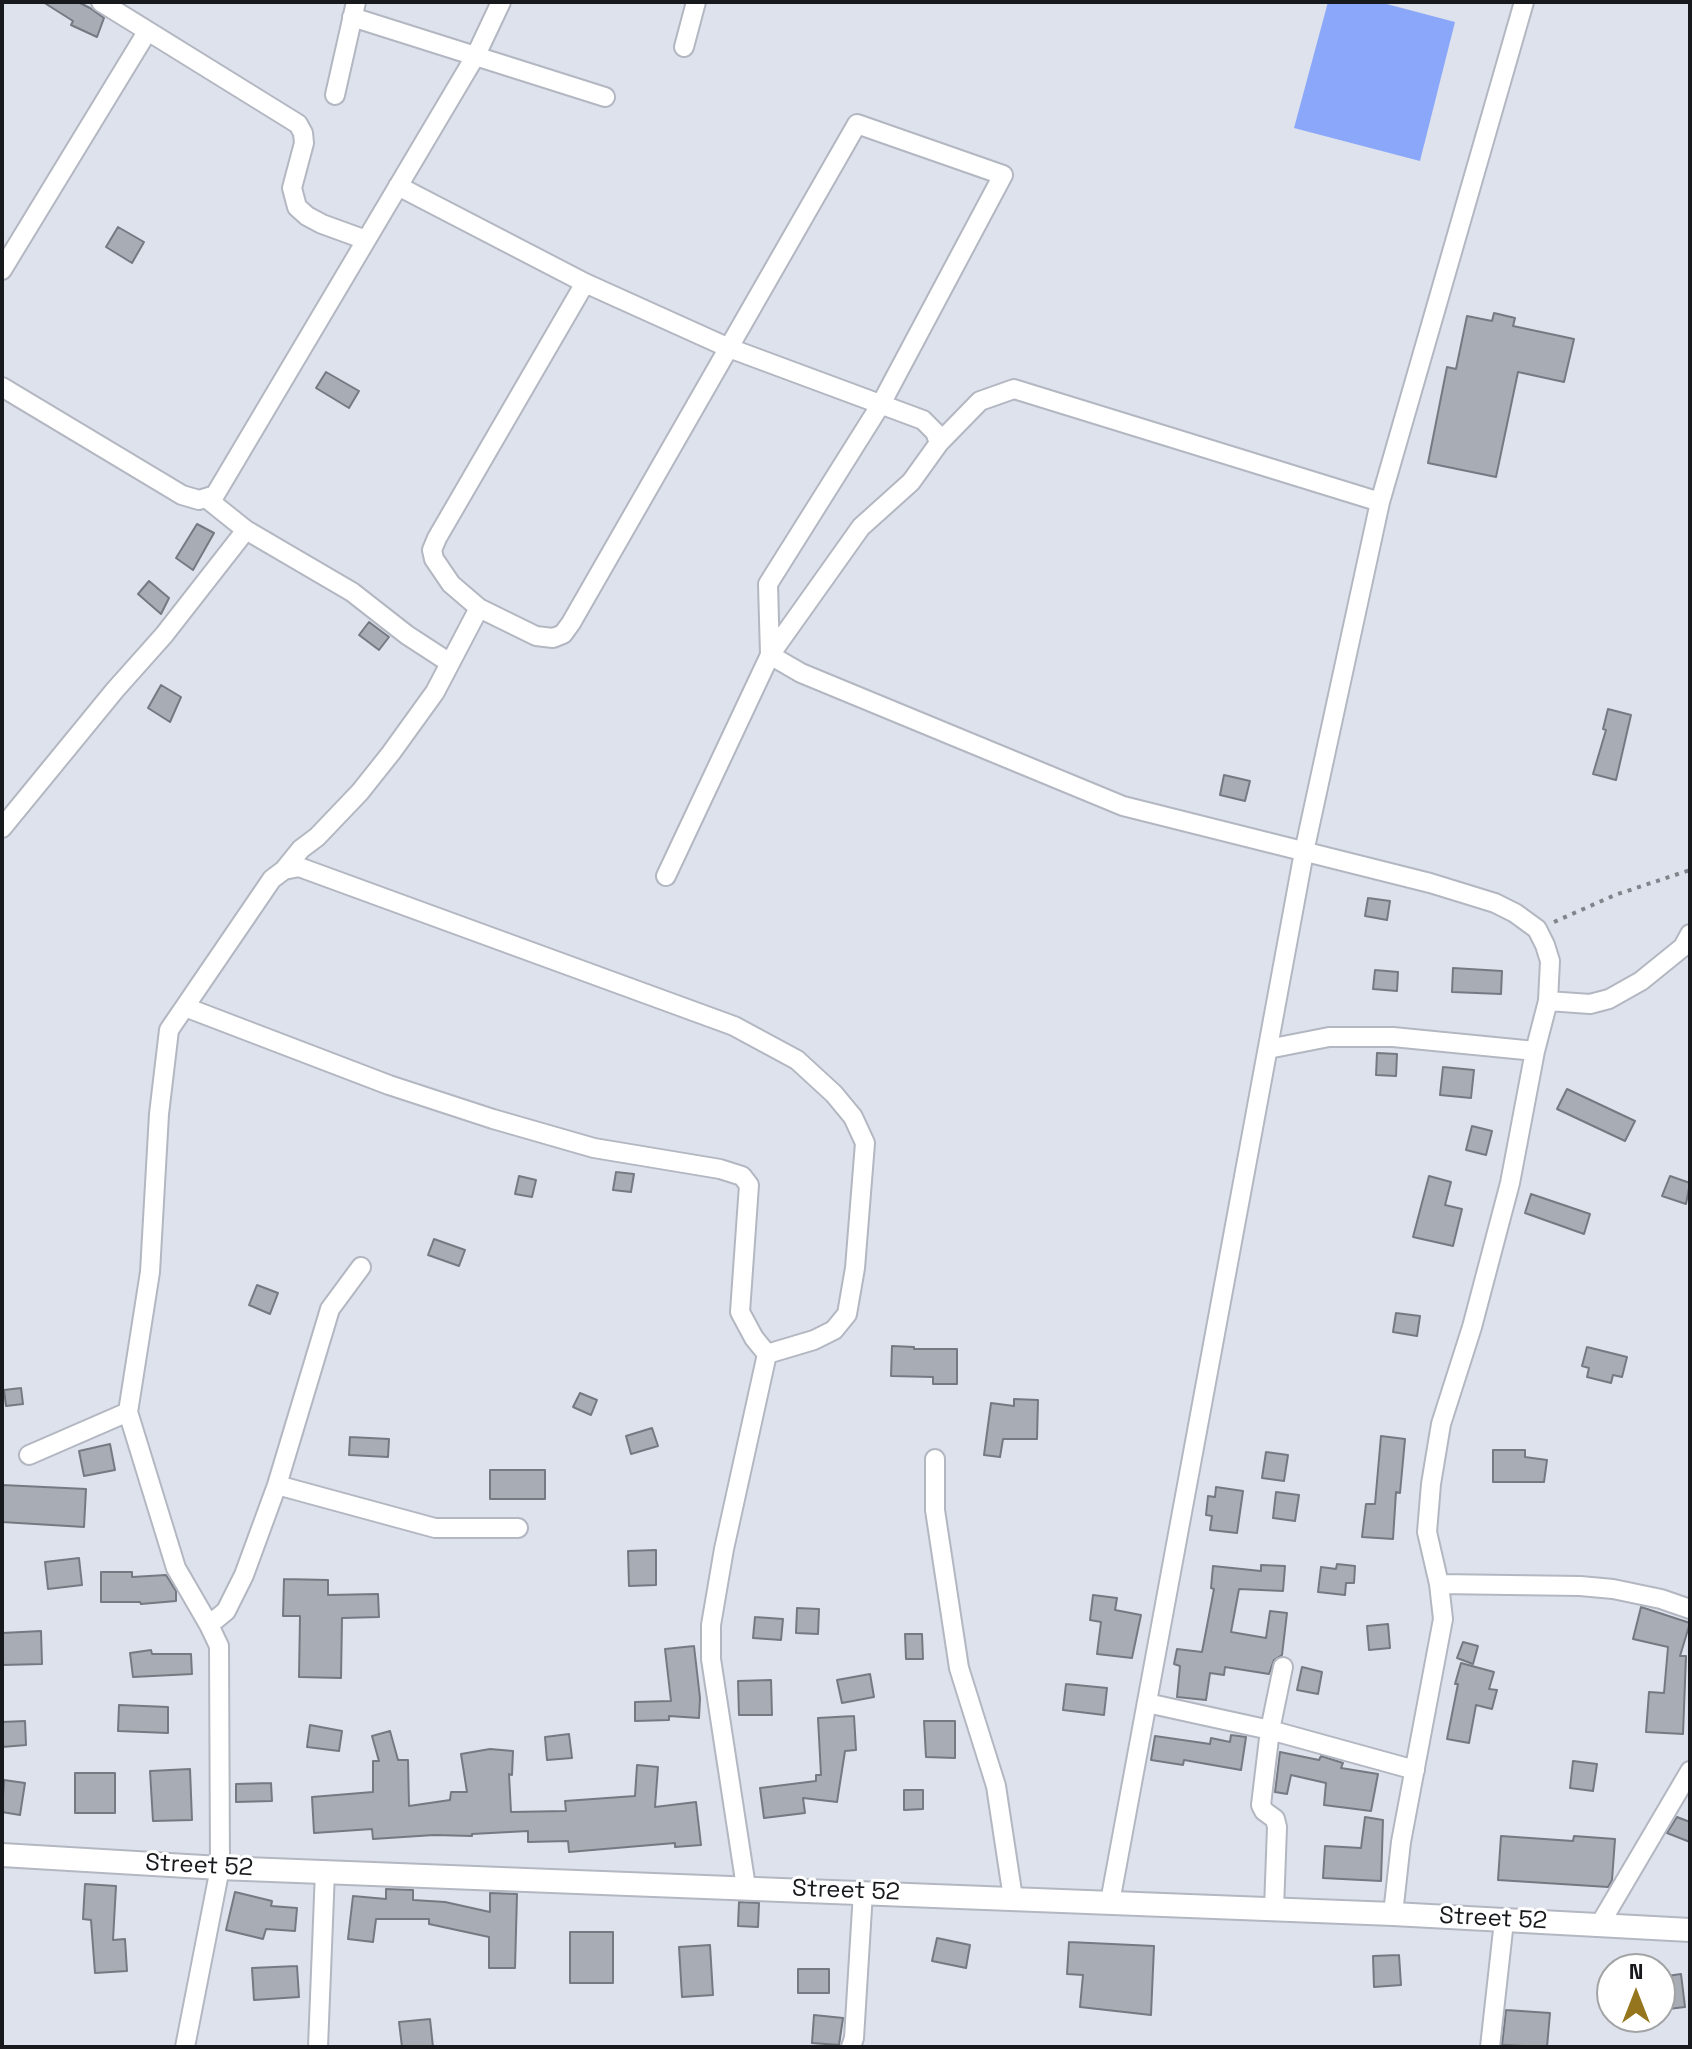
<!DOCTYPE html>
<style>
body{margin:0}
#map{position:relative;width:1692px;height:2049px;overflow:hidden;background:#dde2ec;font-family:"Space Grotesk",sans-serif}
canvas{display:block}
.frame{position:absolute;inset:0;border:4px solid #17191c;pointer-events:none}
.north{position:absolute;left:1596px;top:1953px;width:80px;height:80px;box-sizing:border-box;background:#fff;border:2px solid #a2a3a4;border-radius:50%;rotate:0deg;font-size:22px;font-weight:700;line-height:32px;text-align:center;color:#17191c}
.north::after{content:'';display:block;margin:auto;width:28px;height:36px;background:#95761e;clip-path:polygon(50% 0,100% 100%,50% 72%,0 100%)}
</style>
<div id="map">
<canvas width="1692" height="2049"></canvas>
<div class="frame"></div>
<div class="north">N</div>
</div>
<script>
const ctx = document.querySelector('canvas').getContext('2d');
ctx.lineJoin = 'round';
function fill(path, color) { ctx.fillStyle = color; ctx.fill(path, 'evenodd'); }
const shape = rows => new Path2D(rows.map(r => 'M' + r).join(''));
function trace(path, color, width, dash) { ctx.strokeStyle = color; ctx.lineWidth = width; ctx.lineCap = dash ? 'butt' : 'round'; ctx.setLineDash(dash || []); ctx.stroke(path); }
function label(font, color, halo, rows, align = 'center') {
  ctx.font = font + ' "Space Grotesk",sans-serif'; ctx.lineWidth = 6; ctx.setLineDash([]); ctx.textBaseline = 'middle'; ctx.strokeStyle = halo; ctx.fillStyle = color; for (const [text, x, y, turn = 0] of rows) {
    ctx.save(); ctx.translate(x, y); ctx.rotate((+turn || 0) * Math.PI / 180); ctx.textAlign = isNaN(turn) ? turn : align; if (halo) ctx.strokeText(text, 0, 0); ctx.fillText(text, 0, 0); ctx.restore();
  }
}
const water = shape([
 [1328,2,1379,2,1455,22,1420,161,1294,128]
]);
const building = shape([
 [43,2,78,2,90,8,104,18,97,37,71,25,73,21,43,2],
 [118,227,144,242,132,263,106,247,118,227],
 [1494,313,1515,318,1513,326,1574,339,1564,382,1518,372,1496,477,1428,463,1447,367,1456,369,1467,316,1492,321,1494,313],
 [326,372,359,391,349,408,316,388,326,372],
 [197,524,214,533,193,570,176,558,197,524],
 [149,581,169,598,161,614,138,594,149,581],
 [369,622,389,637,379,650,359,635,369,622],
 [161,685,181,697,170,722,148,708,161,685],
 [1608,709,1631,715,1616,780,1593,774,1606,730,1603,729,1608,709],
 [1224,775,1250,781,1245,801,1220,795,1224,775],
 [1368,898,1390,901,1387,920,1365,916,1368,898],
 [1453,968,1502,971,1501,994,1452,992,1453,968],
 [1375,970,1398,972,1397,991,1373,989,1375,970],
 [1377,1053,1397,1054,1396,1076,1376,1075,1377,1053],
 [1443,1067,1474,1070,1471,1098,1440,1095,1443,1067],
 [1567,1089,1635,1121,1625,1141,1557,1109,1567,1089],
 [1472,1126,1492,1131,1486,1155,1466,1150,1472,1126],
 [616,1172,634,1174,631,1192,613,1190,616,1172],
 [519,1176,536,1180,532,1197,515,1194,519,1176],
 [1429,1176,1451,1182,1445,1205,1462,1209,1453,1246,1413,1237,1429,1176],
 [1670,1176,1690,1183,1686,1204,1662,1196,1670,1176],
 [1531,1194,1590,1214,1584,1234,1525,1213,1531,1194],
 [434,1239,465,1250,459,1266,428,1255,434,1239],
 [257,1285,278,1293,270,1314,249,1305,257,1285],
 [1396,1313,1420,1316,1417,1336,1393,1332,1396,1313],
 [892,1346,914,1347,914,1349,957,1349,957,1384,933,1384,933,1377,891,1376,892,1346],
 [1587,1347,1627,1357,1622,1377,1613,1375,1611,1383,1587,1377,1589,1368,1582,1366,1587,1347],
 [21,1388,23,1404,6,1406,4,1390,21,1388],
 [580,1393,597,1400,591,1415,573,1407,580,1393],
 [1014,1399,1038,1400,1037,1439,1003,1439,1000,1457,984,1455,991,1403,1014,1406,1014,1399],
 [652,1428,658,1446,631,1454,626,1436,652,1428],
 [1381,1436,1405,1439,1400,1493,1396,1492,1393,1539,1362,1537,1366,1504,1375,1504,1381,1436],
 [350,1437,389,1439,388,1457,349,1455,350,1437],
 [110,1444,115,1470,84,1476,79,1451,110,1444],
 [1493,1450,1525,1450,1525,1457,1547,1460,1544,1482,1493,1482,1493,1450],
 [1266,1452,1288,1455,1284,1481,1262,1478,1266,1452],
 [490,1470,545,1470,545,1499,490,1499,490,1470],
 [2,1485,86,1489,84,1527,2,1522,2,1485],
 [1216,1487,1243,1491,1237,1533,1210,1530,1212,1516,1206,1515,1208,1496,1215,1497,1216,1487],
 [1276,1492,1299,1495,1295,1521,1273,1518,1276,1492],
 [656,1550,656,1585,629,1586,628,1551,656,1550],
 [79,1558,82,1585,48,1589,45,1562,79,1558],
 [1337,1564,1355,1566,1354,1583,1346,1583,1345,1595,1318,1592,1321,1567,1336,1569,1337,1564],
 [1261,1565,1285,1566,1283,1591,1239,1589,1231,1632,1266,1638,1270,1611,1287,1613,1282,1655,1274,1660,1269,1674,1225,1667,1224,1675,1210,1673,1206,1700,1177,1697,1180,1666,1174,1664,1177,1649,1202,1652,1214,1589,1211,1588,1213,1566,1261,1571,1261,1565],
 [101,1572,132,1572,132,1577,166,1575,176,1591,176,1601,141,1604,140,1602,101,1602,101,1572],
 [284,1579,328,1580,328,1595,378,1594,379,1617,342,1618,341,1678,299,1677,300,1616,283,1616,284,1579],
 [1093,1595,1117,1598,1115,1610,1141,1615,1132,1658,1097,1654,1101,1622,1090,1620,1093,1595],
 [1641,1607,1690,1623,1680,1656,1686,1656,1683,1734,1646,1732,1649,1692,1664,1693,1668,1647,1633,1639,1641,1607],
 [797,1608,819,1609,818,1634,796,1633,797,1608],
 [755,1617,783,1619,781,1640,753,1638,755,1617],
 [1388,1624,1390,1648,1369,1650,1367,1626,1388,1624],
 [41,1631,42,1664,2,1665,2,1633,41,1631],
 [905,1634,922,1634,923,1659,906,1659,905,1634],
 [1463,1642,1478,1646,1473,1664,1457,1658,1463,1642],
 [694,1646,700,1698,699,1718,669,1716,669,1720,635,1721,635,1702,671,1701,665,1649,694,1646],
 [151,1650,152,1654,191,1654,192,1674,133,1677,130,1653,151,1650],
 [1461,1663,1494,1672,1489,1689,1497,1690,1492,1709,1476,1705,1469,1743,1447,1739,1458,1684,1455,1684,1461,1663],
 [1302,1667,1322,1672,1318,1694,1297,1690,1302,1667],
 [870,1674,874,1697,842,1703,837,1680,870,1674],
 [771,1680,772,1715,739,1715,738,1681,771,1680],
 [1066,1684,1107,1688,1104,1715,1063,1710,1066,1684],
 [119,1705,168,1707,168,1733,118,1731,119,1705],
 [854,1716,856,1750,845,1751,837,1802,803,1798,805,1813,764,1818,760,1788,816,1781,816,1775,821,1775,818,1718,854,1716],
 [25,1721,26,1745,2,1747,2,1722,25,1721],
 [924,1721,955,1721,955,1758,926,1757,924,1721],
 [310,1725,342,1731,339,1751,307,1747,310,1725],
 [390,1731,398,1760,408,1760,409,1806,450,1800,451,1792,467,1792,461,1754,490,1749,513,1751,512,1775,509,1774,511,1812,566,1811,565,1801,635,1796,637,1765,658,1767,655,1807,696,1802,701,1845,675,1847,675,1843,569,1852,568,1841,528,1842,528,1831,472,1834,472,1836,434,1835,373,1839,372,1829,314,1833,312,1797,373,1792,373,1761,379,1761,372,1736,390,1731],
 [569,1734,572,1758,547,1760,545,1737,569,1734],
 [1231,1735,1246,1737,1241,1770,1184,1760,1183,1765,1151,1760,1155,1736,1210,1744,1211,1738,1230,1742,1231,1735],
 [1280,1752,1319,1760,1321,1756,1343,1763,1341,1768,1378,1774,1371,1811,1324,1805,1326,1783,1291,1775,1287,1794,1275,1792,1280,1752],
 [1573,1761,1597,1764,1593,1791,1570,1788,1573,1761],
 [190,1769,192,1820,153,1821,150,1771,190,1769],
 [75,1773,115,1773,115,1813,75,1813,75,1773],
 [4,1780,25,1783,20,1815,2,1812,4,1780],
 [271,1783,272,1801,236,1802,236,1784,271,1783],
 [904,1790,923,1790,923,1809,904,1810,904,1790],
 [1365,1817,1383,1820,1381,1881,1323,1878,1325,1846,1361,1848,1365,1817],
 [1677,1817,1690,1822,1690,1842,1667,1833,1677,1817],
 [1501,1836,1573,1841,1574,1836,1615,1839,1612,1880,1608,1887,1498,1880,1501,1836],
 [85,1884,116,1886,113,1940,125,1939,127,1971,95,1973,91,1920,83,1919,85,1884],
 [386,1889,413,1890,413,1900,445,1902,490,1912,490,1893,517,1894,515,1968,489,1968,489,1937,429,1924,429,1919,376,1919,373,1942,348,1939,353,1896,386,1899,386,1889],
 [235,1892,272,1901,271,1906,297,1908,295,1931,266,1929,263,1939,226,1930,235,1892],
 [739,1902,759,1903,758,1927,738,1926,739,1902],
 [570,1932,613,1932,613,1983,570,1983,570,1932],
 [937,1938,970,1945,966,1968,932,1961,937,1938],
 [1069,1942,1154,1946,1151,2015,1080,2007,1083,1975,1067,1974,1069,1942],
 [710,1945,713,1995,682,1997,679,1947,710,1945],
 [1399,1955,1401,1985,1374,1987,1373,1956,1399,1955],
 [297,1966,299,1997,254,2000,252,1968,297,1966],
 [798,1969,829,1969,829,1993,798,1993,798,1969],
 [1681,1974,1685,2007,1660,2010,1660,1977,1681,1974],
 [1506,2010,1550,2013,1547,2047,1502,2045,1506,2010],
 [814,2015,843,2018,839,2045,812,2043,814,2015],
 [430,2019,433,2047,402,2047,399,2022,430,2019]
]);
const path = shape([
 [1554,922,1615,895,1690,870]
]);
const minor = shape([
 [101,2,298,124,303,133,304,143,292,188,297,207,307,216,322,224,366,240],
 [352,17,605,97],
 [684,47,696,2],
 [335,95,356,2],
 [398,186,585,283,729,348,923,420,935,432,939,443],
 [2,270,147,32],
 [585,283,437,538,432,550,434,559,451,584,479,608,536,636,553,638,563,634,571,623,857,124,1003,175,881,404,768,584,770,655,801,673,1123,806,1430,883,1495,903,1515,913,1537,929,1545,945,1550,961,1548,1001,1535,1051,1510,1183,1472,1327,1441,1424,1431,1484,1427,1532,1439,1584,1443,1619,1401,1842,1393,1914],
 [2,387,182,495,199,500,215,495,476,55,501,2],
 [246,530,352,592,407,635,450,663],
 [2,828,115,690,164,635,246,530,206,498],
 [666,876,770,655,861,527,911,482,939,443,980,401,1014,389,1380,502],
 [1548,1001,1590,1004,1609,999,1641,981,1683,947,1690,934],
 [185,1007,389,1085,493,1119,594,1148,720,1169,742,1176,749,1185,740,1312,754,1338,767,1354,814,1340,834,1330,847,1314,855,1268,865,1143,853,1117,834,1094,797,1060,734,1026,299,867,284,870],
 [1268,1049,1329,1037,1393,1037,1535,1051],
 [29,1455,128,1412],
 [935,1459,935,1510,959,1668,996,1786,1013,1898],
 [277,1485,435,1528,518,1528],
 [1439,1584,1580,1586,1613,1589,1661,1599,1690,1609],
 [209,1625,176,1568,128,1412,150,1272,159,1114,169,1030,272,879,284,870,301,849,317,837,360,792,391,753,435,692,479,608],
 [1147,1703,1270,1730,1415,1770],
 [746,1887,711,1659,711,1625,724,1549,767,1354],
 [1110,1902,1304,852,1380,502,1524,2],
 [1274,1909,1277,1827,1275,1819,1264,1811,1261,1805,1270,1730,1283,1667],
 [1600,1924,1690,1771],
 [185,2047,220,1868,219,1646,209,1625,226,1611,244,1575,277,1485,330,1309,361,1267],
 [318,2047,325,1871],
 [851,2047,854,2038,863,1892],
 [1490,2047,1504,1921]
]);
const tertiary = shape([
 [2,1855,220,1868,1393,1914,1690,1930]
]);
const streetNames = [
 ["Street 52",199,1866,3],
 ["Street 52",846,1891,2],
 ["Street 52",1493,1919,3]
];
fill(water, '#8aa7f9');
fill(building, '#a8acb5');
trace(building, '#757982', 2);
trace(minor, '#b3b7c1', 22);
trace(tertiary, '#b3b7c1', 26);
trace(path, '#81848b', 4, [4, 6]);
trace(minor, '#fff', 18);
trace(tertiary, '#fff', 22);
label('24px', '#17191c', '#fff', streetNames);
</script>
